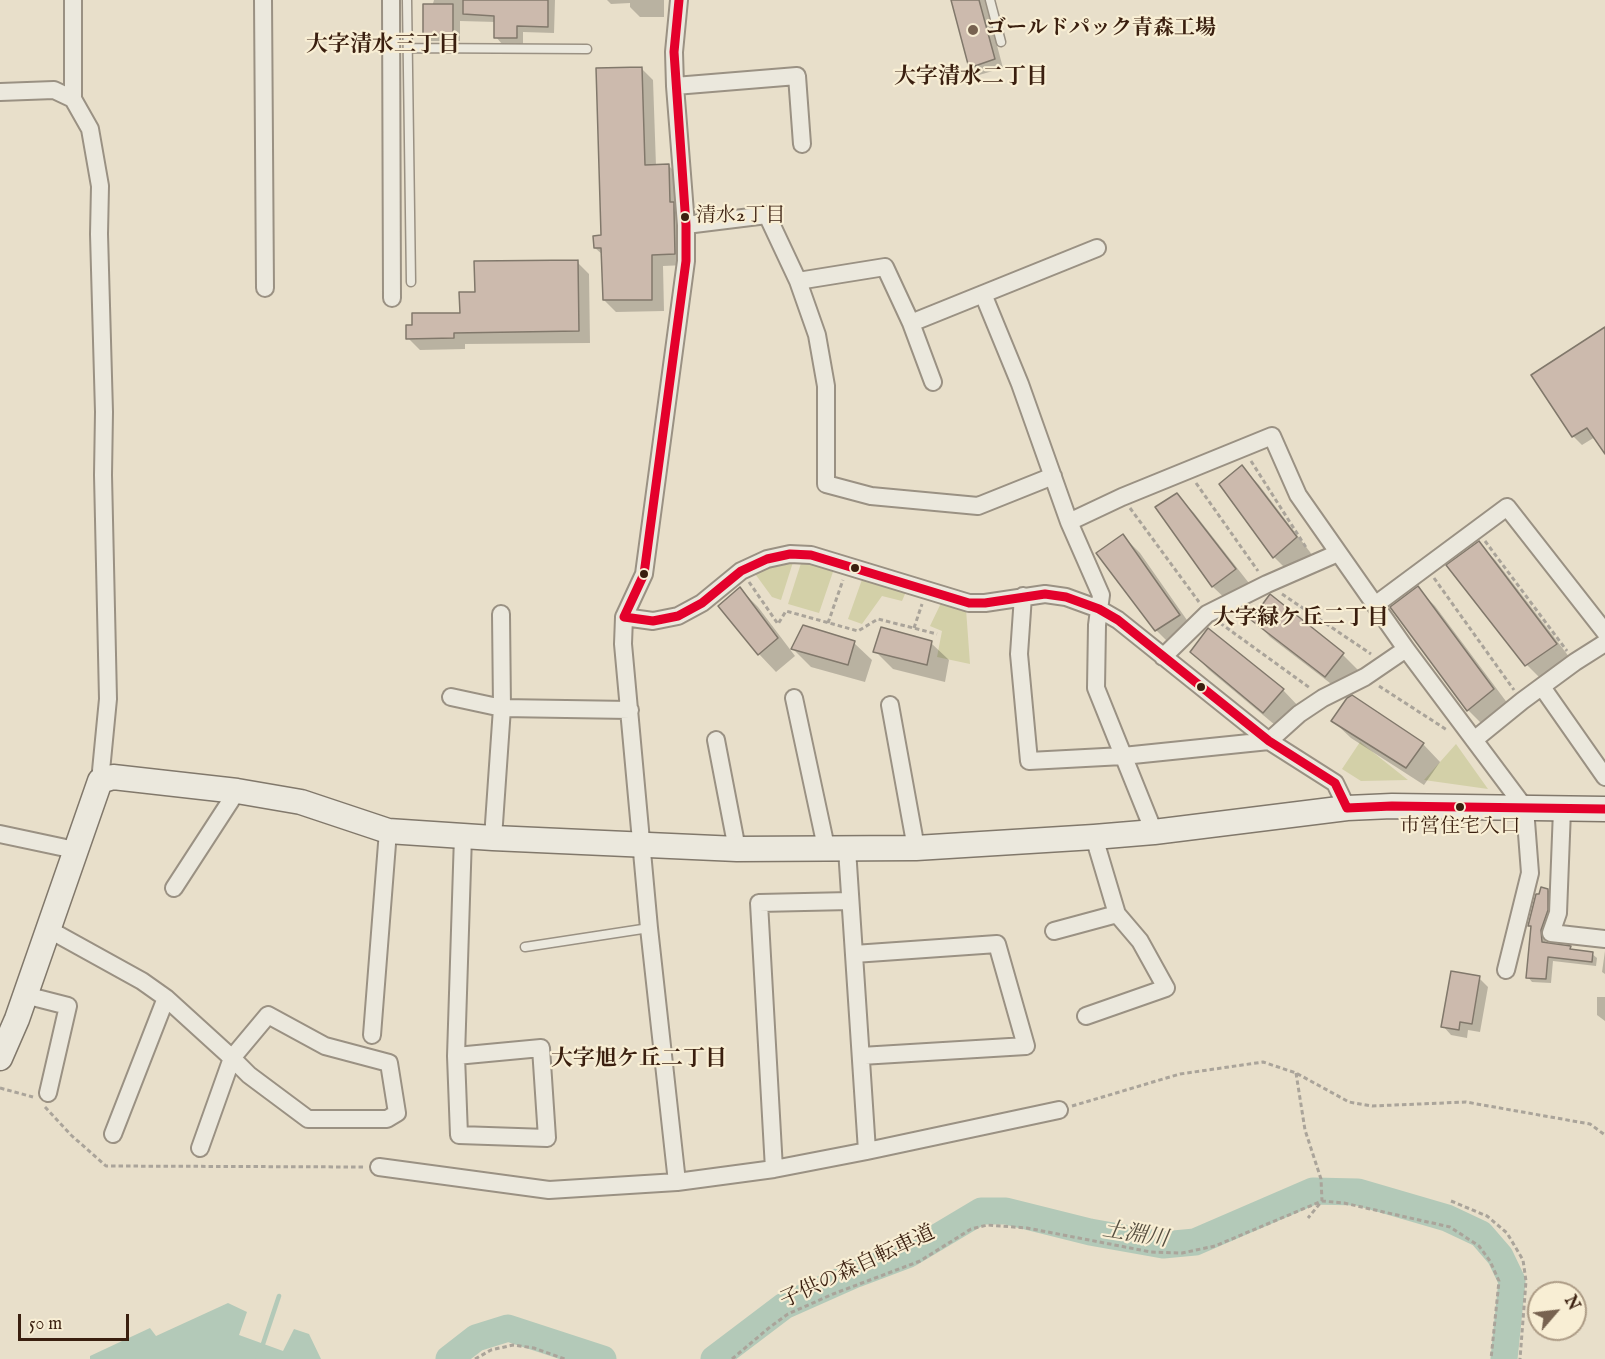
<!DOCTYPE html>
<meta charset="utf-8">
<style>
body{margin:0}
#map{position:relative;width:1605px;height:1359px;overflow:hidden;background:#e8dfca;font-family:"IM FELL English",serif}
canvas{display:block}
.north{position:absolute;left:1527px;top:1281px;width:60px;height:60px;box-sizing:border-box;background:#f8eed4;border:2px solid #ac9b85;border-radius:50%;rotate:62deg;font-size:16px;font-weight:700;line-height:24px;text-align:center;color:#3a1f0f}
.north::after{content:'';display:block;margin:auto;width:21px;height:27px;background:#776250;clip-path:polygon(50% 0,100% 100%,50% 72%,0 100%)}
.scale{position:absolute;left:18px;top:1314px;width:111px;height:27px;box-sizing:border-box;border:3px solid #3a1f0f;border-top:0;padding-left:8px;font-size:18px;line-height:21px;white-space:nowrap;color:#3a1f0f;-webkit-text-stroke:4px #f8eed4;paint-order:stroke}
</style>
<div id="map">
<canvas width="1605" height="1359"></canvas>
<div class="north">N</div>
<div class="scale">50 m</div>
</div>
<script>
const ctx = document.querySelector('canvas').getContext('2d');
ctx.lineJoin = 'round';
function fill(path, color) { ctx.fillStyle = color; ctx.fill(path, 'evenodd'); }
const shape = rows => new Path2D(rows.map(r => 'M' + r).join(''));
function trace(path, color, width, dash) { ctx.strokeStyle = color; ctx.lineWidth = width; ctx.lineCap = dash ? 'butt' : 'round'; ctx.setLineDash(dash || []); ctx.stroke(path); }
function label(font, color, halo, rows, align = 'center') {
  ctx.font = font + ' "IM FELL English","Noto Serif JP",serif'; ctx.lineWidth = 4.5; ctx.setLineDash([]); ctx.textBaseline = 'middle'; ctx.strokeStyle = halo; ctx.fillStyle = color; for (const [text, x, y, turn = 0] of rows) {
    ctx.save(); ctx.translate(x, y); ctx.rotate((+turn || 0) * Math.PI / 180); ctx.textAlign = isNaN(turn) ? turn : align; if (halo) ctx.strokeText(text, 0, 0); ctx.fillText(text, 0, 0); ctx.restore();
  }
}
const green = shape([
 [794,559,781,600,772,597,753,571],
 [802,560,835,566,819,613,788,604],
 [864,574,908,587,902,601,882,596,862,624,848,619],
 [942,601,966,609,970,664,937,657,942,631,930,626],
 [1360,742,1408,780,1361,781,1342,769],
 [1456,744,1488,789,1424,780]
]);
const water = shape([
 [228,1303,247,1312,239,1335,283,1351,294,1329,309,1334,321,1359,90,1359,90,1356,150,1328,156,1336]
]);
const shadow = shape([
 [434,0,555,0,554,33,523,32,523,45,502,44,496,37,496,22,460,21,460,41,431,41,424,34],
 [607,0,664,0,664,17,640,17,630,7,630,3,611,4],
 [953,0,985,0,1003,68,979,75,970,67],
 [642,69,653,80,656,166,669,166,680,177,686,265,663,266,664,311,616,312,604,300,603,255,595,248,602,237],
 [577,262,589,274,590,343,465,344,465,349,420,350,408,338,461,314,476,294],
 [1605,329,1605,452,1595,437,1582,445,1573,436,1533,376],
 [1242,467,1259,485,1313,556,1292,575,1274,557,1221,485],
 [1176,495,1194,513,1252,587,1231,604,1213,587,1158,508],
 [1123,536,1140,553,1196,633,1174,648,1156,630],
 [1479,543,1496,561,1573,662,1544,682,1527,665],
 [1417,588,1435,606,1511,708,1486,728,1468,710,1392,607],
 [740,589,758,607,795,656,776,672,759,654,720,606],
 [1253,619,1343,655,1360,672,1343,693,1270,637],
 [854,643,872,660,865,682,811,667,793,649],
 [931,643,949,660,945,682,893,669,875,651],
 [1192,652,1283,690,1300,708,1281,730,1209,670],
 [1333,721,1423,744,1440,762,1424,785,1351,738],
 [1548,890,1552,895,1552,915,1545,936,1546,944,1570,947,1573,951,1592,954,1597,958,1596,966,1553,961,1551,983,1532,982,1528,977,1532,928,1529,925],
 [1605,951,1605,974,1602,972],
 [1479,978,1488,987,1480,1032,1468,1030,1467,1038,1451,1035,1443,1026],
 [1597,997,1605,997,1605,1021,1597,1015]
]);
const stream = shape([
 [258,1359,279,1296]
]);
const river = shape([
 [449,1359,476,1338,508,1328,603,1359],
 [714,1359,784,1306,856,1274,909,1254,981,1211,1006,1211,1090,1232,1163,1245,1195,1242,1313,1191,1358,1192,1447,1218,1481,1234,1500,1256,1512,1281,1504,1359]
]);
const building = shape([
 [463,0,548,0,548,27,517,26,517,38,494,38,494,16,463,14,463,0],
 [951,0,979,0,995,59,969,68,951,0],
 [423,4,453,4,453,35,423,34,423,4],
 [642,67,645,165,669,164,670,202,674,202,674,210,675,254,652,255,652,300,603,300,601,248,594,248,593,236,601,235,596,68,642,67],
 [578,260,579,331,454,333,454,338,406,339,406,325,412,325,412,313,460,313,459,292,475,292,474,261,578,260],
 [1605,327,1605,454,1587,428,1572,437,1531,375,1605,327],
 [1242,465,1297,537,1273,558,1219,484,1242,465],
 [1177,493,1236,569,1212,587,1155,507,1177,493],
 [1123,534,1180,615,1155,631,1096,553,1123,534],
 [1479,541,1557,644,1525,666,1446,565,1479,541],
 [1418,586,1494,689,1467,711,1390,607,1418,586],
 [740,587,778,638,758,655,718,606,740,587],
 [1270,594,1344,653,1325,677,1251,620,1270,594],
 [803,625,855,641,848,665,791,649,803,625],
 [881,627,932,641,927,665,873,652,881,627],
 [1208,628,1284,689,1263,713,1190,652,1208,628],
 [1352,695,1424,743,1406,768,1331,721,1347,698,1352,695],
 [1541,887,1548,889,1548,910,1541,930,1542,942,1571,946,1570,949,1593,952,1592,962,1548,957,1546,979,1526,978,1531,926,1528,926,1536,894,1539,894,1541,887],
 [1451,971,1480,976,1472,1024,1460,1022,1459,1030,1441,1027,1451,971]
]);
const path = shape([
 [1251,461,1307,549],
 [1196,483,1258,571],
 [1130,508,1199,602],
 [1485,541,1567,651],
 [1434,578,1514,690],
 [749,582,778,624,786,611,858,631,878,619,937,634],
 [1282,594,1371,654],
 [828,623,843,580],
 [1220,623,1310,688],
 [914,628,922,604],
 [1379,686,1447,730],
 [1296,1073,1305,1130,1321,1179,1322,1201,1308,1218],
 [0,1088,33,1097],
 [1072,1106,1180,1074,1263,1062,1296,1073,1349,1102,1372,1106,1466,1102,1590,1124,1605,1135],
 [45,1107,71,1135,106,1166,365,1167],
 [1451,1201,1487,1216,1507,1233,1523,1260,1526,1281,1520,1359],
 [475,1359,491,1350,513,1345,534,1348,565,1359],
 [732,1359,770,1327,788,1314,833,1294,920,1261,971,1229,987,1225,1027,1228,1151,1252,1182,1253,1215,1246,1322,1201,1344,1203,1450,1227,1479,1246,1490,1261,1499,1281,1491,1359]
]);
const lane = shape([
 [407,0,411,282],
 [990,0,1001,42],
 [408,48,587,49],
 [525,947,649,928]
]);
const street = shape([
 [73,0,73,99,90,129,100,186,99,234,104,412,103,475,108,699,100,781],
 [263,0,265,288],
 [391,0,392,298],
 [679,0,674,52,675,86,686,225,686,261,644,574,624,617,623,644,649,928,677,1182,774,1169,867,1151,1059,1110],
 [675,86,797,76,802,144],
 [0,92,54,90,73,99],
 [686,225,767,215,798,281,885,267,911,323,1097,248],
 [798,281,817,335,826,386,826,484,871,496,978,506,1053,476],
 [983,294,1020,384,1069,522,1101,595,1097,625,1096,688,1154,832],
 [911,323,933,382],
 [1069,522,1122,497,1272,436,1298,495,1406,649,1525,808,1530,873,1506,970],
 [1023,596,1019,654,1029,761,1123,756,1269,741,1299,714,1323,698,1365,677,1406,649],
 [1375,605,1507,507,1605,632],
 [624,617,653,621,678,616,702,603,741,571,767,559,790,554,811,555,969,603,985,603,1045,594,1066,597,1099,609,1118,620,1269,741,1335,783,1347,808],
 [1163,657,1207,614,1267,584,1338,553],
 [1542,687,1605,777],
 [451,697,502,708,630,710],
 [794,698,826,847],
 [890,705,916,848],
 [716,740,737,849],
 [1474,740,1522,701,1575,662,1605,643],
 [1562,810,1558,913,1551,933,1605,939],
 [0,834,75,850],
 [493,838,502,708,501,614],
 [847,849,867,1151],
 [174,888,237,791],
 [48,929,142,981,166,998,232,1058,249,1075,308,1119,387,1119,397,1113,389,1063,325,1046,268,1015,232,1058,200,1148],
 [1054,931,1117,914],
 [854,954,997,944,1026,1046,861,1056],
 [25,995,68,1006,48,1093],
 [1086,1016,1166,988,1140,941,1117,914,1094,837],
 [372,1035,388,831],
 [456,1056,541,1048,547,1138,459,1135,456,1056,463,836],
 [113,1134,166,998],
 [379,1167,549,1190,677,1182],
 [774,1169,759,903,850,901]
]);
const secondary = shape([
 [0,1058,17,1019,100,781,113,777,237,791,301,802,388,831,493,838,737,849,916,848,1094,837,1154,832,1347,808,1392,806,1605,809]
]);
const bus1 = shape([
 [679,0,674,52,686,225,686,261,644,574,624,617,653,621,678,616,702,603,741,571,767,559,790,554,811,555,969,603,985,603,1045,594,1066,597,1099,609,1118,620,1269,741,1335,783,1347,808,1392,806,1605,809]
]);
const markers = [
 [973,30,6,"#776250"],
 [685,217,5,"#3a1f0f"],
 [855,568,5,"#3a1f0f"],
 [644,574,5,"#3a1f0f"],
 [1201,687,5,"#3a1f0f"],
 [1460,807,5,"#3a1f0f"]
];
const busNames = [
 ["清水2丁目",696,217],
 ["市営住宅入口",1460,828,"center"]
];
const poiNames = [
 ["ゴールドパック青森工場",985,30]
];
const streetNames = [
 ["子供の森自転車道",858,1268,-25]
];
const neighbourhoodNames = [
 ["大字清水三丁目",383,46],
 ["大字清水二丁目",971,78],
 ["大字緑ケ丘二丁目",1301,619],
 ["大字旭ケ丘二丁目",639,1060]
];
const waterNames = [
 ["土淵川",1135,1236,9]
];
fill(green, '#d3d0a8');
fill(water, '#b3c9b8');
fill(shadow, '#0003');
trace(stream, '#b3c9b8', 4.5);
trace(river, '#b3c9b8', 27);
fill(building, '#ccbaad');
trace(building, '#81786b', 1.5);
trace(lane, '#9a9183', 11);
trace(street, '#9a9183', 20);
trace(secondary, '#81786b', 27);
trace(path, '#aaa49a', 3, [4.5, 3]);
trace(lane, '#ebe8dd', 8);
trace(street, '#ebe8dd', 16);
trace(secondary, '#ebe8dd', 24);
trace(bus1, '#e4002b', 9);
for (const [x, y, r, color] of markers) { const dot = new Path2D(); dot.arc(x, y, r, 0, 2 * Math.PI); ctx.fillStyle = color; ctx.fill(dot); trace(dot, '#f8eed4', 2); }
label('20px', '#3a1f0f', '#f8eed4', busNames, 'left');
label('bold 21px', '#3a1f0f', '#f8eed4', poiNames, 'left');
label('21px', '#3a1f0f', '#f8eed4', streetNames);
label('bold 22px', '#3a1f0f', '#f8eed4', neighbourhoodNames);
label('italic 22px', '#574f40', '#f8eed4', waterNames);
</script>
